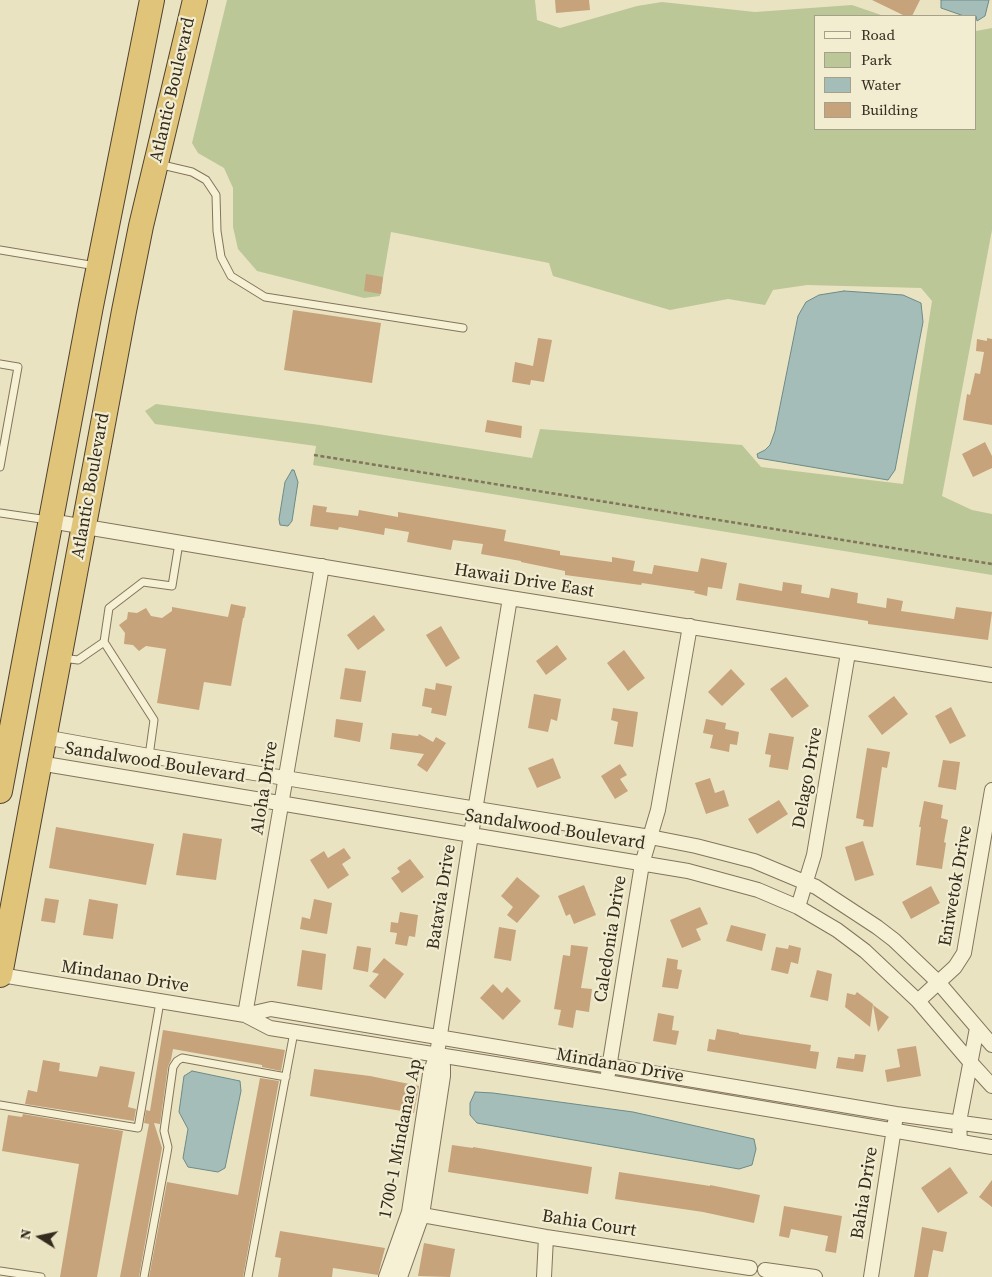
<!DOCTYPE html>
<style>
body{margin:0}
#map{position:relative;width:992px;height:1277px;overflow:hidden;background:#eae3c2;font-family:"Source Serif 4",serif}
canvas{display:block}
.legend{position:absolute;left:814px;top:15px;width:162px;height:115px;box-sizing:border-box;background:#f2edd1;border:1px solid #a69f89;margin:0;padding:6px 9px;list-style:none;font-size:15px;color:#342b1e}
.legend li{display:flex;align-items:center;gap:10px;height:25px}
.legend b{width:25px;border:1px solid #a69f89}
.north{position:absolute;left:15px;top:1212px;width:50px;height:50px;-webkit-text-stroke:4px #f2edd1;paint-order:stroke;rotate:280deg;font-size:14px;font-weight:700;line-height:20px;text-align:center;color:#342b1e}
.north::after{content:'';display:block;margin:auto;width:18px;height:22px;background:#342b1e;clip-path:polygon(50% 0,100% 100%,50% 72%,0 100%)}
</style>
<div id="map">
<canvas width="992" height="1277"></canvas>
<ul class="legend">
<li><b style="height:6px;background:#f6f0d5"></b>Road</li>
<li><b style="height:14px;background:#bcc797"></b>Park</li>
<li><b style="height:14px;background:#a4bdb9"></b>Water</li>
<li><b style="height:14px;background:#c6a37b"></b>Building</li>
</ul>
<div class="north">N</div>
</div>
<script>
const ctx = document.querySelector('canvas').getContext('2d');
ctx.lineJoin = 'round';
function fill(path, color) { ctx.fillStyle = color; ctx.fill(path, 'evenodd'); }
const shape = rows => new Path2D(rows.map(r => 'M' + r).join(''));
function trace(path, color, width, dash) { ctx.strokeStyle = color; ctx.lineWidth = width; ctx.lineCap = dash ? 'butt' : 'round'; ctx.setLineDash(dash || []); ctx.stroke(path); }
function label(font, color, halo, rows, align = 'center') {
  ctx.font = font + ' "Source Serif 4",serif'; ctx.lineWidth = 4.5; ctx.setLineDash([]); ctx.textBaseline = 'middle'; ctx.strokeStyle = halo; ctx.fillStyle = color; for (const [text, x, y, turn = 0] of rows) {
    ctx.save(); ctx.translate(x, y); ctx.rotate((+turn || 0) * Math.PI / 180); ctx.textAlign = isNaN(turn) ? turn : align; if (halo) ctx.strokeText(text, 0, 0); ctx.fillText(text, 0, 0); ctx.restore();
  }
}
const green = shape([
 [227,0,535,0,537,20,560,28,637,6,662,2,755,12,852,5,884,16,816,16,816,129,976,129,976,31,992,28,992,230,942,496,972,510,992,514,992,575,313,465,316,446,155,424,145,411,156,404,320,425,532,458,540,429,742,445,761,467,903,484,932,301,921,288,807,285,773,290,765,305,728,299,670,310,553,276,549,263,391,232,380,296,364,298,257,271,238,249,233,227,233,188,224,168,198,153,192,143]
]);
const water = shape([
 [941,0,989,0,985,16,977,21,976,16,964,16,941,8,941,0],
 [844,291,903,295,921,303,923,322,895,470,888,480,758,458,757,454,765,450,770,445,775,431,798,316,806,302,819,295,844,291],
 [292,470,294,470,298,482,292,521,288,526,280,525,279,519,285,482,292,470],
 [192,1071,240,1081,241,1091,225,1168,218,1172,188,1167,183,1158,188,1129,179,1112,184,1076,192,1071],
 [475,1092,493,1093,633,1112,754,1139,756,1149,752,1165,739,1169,477,1123,470,1115,470,1103,475,1092]
]);
const building = shape([
 [555,0,589,0,590,10,556,13],
 [872,0,920,0,912,16,905,16],
 [366,274,383,277,381,294,364,291],
 [293,310,381,323,372,383,284,370],
 [538,338,552,340,544,382,531,380,530,385,512,382,515,362,533,366],
 [987,338,992,339,992,425,963,420,967,394,970,395,975,373,980,374,984,352,976,351,977,339,987,341],
 [487,420,522,426,521,438,485,432],
 [985,442,992,456,992,468,973,477,962,454],
 [313,505,327,507,326,512,358,516,359,510,398,517,398,512,506,530,504,541,560,551,560,555,612,562,612,557,635,561,633,571,652,574,654,565,698,572,701,558,727,563,722,589,708,587,707,596,694,593,695,591,642,583,641,585,565,575,565,571,521,562,521,561,481,554,483,544,453,540,451,550,407,542,409,532,385,528,384,535,339,527,338,530,310,526],
 [783,582,802,585,801,593,829,598,831,588,858,593,857,603,886,608,887,598,903,601,901,611,954,619,956,607,992,612,988,640,868,624,868,621,736,600,739,583,782,591],
 [231,604,246,607,244,618,243,618,231,686,204,682,199,710,157,703,166,649,146,646,139,651,133,645,124,644,125,633,119,625,127,619,128,612,137,613,146,608,151,616,162,618,172,611,172,607,228,617],
 [374,615,385,630,358,650,347,635],
 [441,626,460,658,446,667,426,635],
 [557,645,567,659,546,675,536,661],
 [624,650,645,678,628,691,607,663],
 [345,668,366,671,361,702,340,699],
 [731,669,745,684,722,706,708,692],
 [786,677,809,706,792,718,770,689],
 [436,683,452,686,446,716,431,713,432,708,422,706,425,688,435,690],
 [534,694,561,699,557,721,551,719,548,732,528,728],
 [894,696,908,714,882,735,868,716],
 [951,707,966,736,950,744,935,716],
 [613,708,638,712,633,747,614,744,618,722,611,720],
 [336,719,363,723,360,742,334,737],
 [706,719,726,723,725,729,739,732,737,745,730,744,729,752,710,748,713,735,703,733],
 [392,733,418,736,419,734,433,742,436,737,446,743,427,772,417,765,424,754,390,749],
 [769,733,794,737,788,770,769,767,771,755,765,754],
 [867,748,890,752,887,768,882,767,873,827,863,826,864,820,856,818],
 [553,758,561,778,537,788,528,768],
 [943,760,960,762,956,790,938,787],
 [620,764,627,775,620,779,628,791,615,799,601,776],
 [710,778,715,793,724,790,729,806,706,814,695,783],
 [779,800,788,814,757,834,748,819],
 [924,801,943,805,941,818,948,820,944,842,946,843,942,869,916,865,921,827,919,827],
 [56,827,154,844,146,885,49,868],
 [183,833,222,839,216,880,176,875],
 [863,841,874,875,855,881,845,847],
 [344,848,351,858,342,864,349,875,328,889,310,860,324,851,328,858],
 [410,859,424,877,402,893,391,878,400,872,397,868],
 [517,877,540,896,517,923,507,915,513,907,501,896],
 [584,885,596,915,574,924,570,914,566,916,558,896],
 [931,886,940,903,911,919,902,902],
 [45,898,59,900,55,923,41,921],
 [89,899,118,904,113,939,83,935],
 [314,899,332,903,327,934,300,929,302,917,310,919],
 [700,907,708,924,696,929,701,940,682,948,670,920],
 [400,912,418,915,415,937,409,936,407,946,395,944,397,933,390,932,391,922,398,923],
 [731,925,766,934,762,951,726,941],
 [499,927,516,930,511,961,494,958],
 [571,945,588,947,581,988,592,989,589,1012,576,1010,573,1028,558,1025,561,1010,554,1009,563,955,570,956],
 [789,945,801,948,798,964,791,962,788,974,771,970,776,947,788,949],
 [357,946,371,948,368,972,353,969],
 [302,950,326,954,322,990,297,986],
 [384,958,404,974,385,999,369,986,379,974,372,972],
 [667,958,678,960,677,969,682,970,678,989,662,987],
 [817,970,832,974,828,1001,810,997],
 [493,984,502,993,507,987,521,1001,503,1020,480,998],
 [857,992,873,1004,870,1027,845,1007,847,993,855,995],
 [873,1005,889,1017,878,1032],
 [658,1013,674,1016,672,1030,679,1031,676,1045,653,1041],
 [717,1029,739,1033,739,1034,811,1045,810,1051,819,1052,816,1069,707,1051,709,1039,715,1040],
 [163,1030,285,1050,281,1071,262,1067,262,1065,173,1049,171,1060,168,1066,160,1124,154,1123,162,1148,139,1277,120,1277,149,1124,144,1123,146,1110,150,1111],
 [916,1046,921,1076,887,1082,885,1070,900,1067,897,1049],
 [855,1054,866,1055,863,1072,836,1068,838,1057,854,1059],
 [43,1060,60,1063,59,1071,97,1077,100,1066,135,1072,128,1107,136,1109,134,1121,25,1104,28,1090,37,1092],
 [314,1069,370,1076,419,1086,414,1113,310,1096],
 [260,1078,279,1081,243,1277,149,1277,167,1182,238,1195],
 [23,1114,123,1131,97,1277,60,1277,79,1164,2,1151,8,1115,22,1117],
 [452,1145,473,1148,473,1147,592,1167,588,1194,448,1172],
 [950,1167,968,1193,938,1213,921,1188],
 [619,1172,710,1186,710,1185,760,1195,754,1223,703,1212,615,1199],
 [992,1180,992,1207,979,1197],
 [784,1206,842,1216,836,1253,825,1251,828,1236,791,1229,789,1238,779,1236],
 [922,1227,947,1232,943,1252,933,1250,928,1277,914,1277],
 [280,1231,385,1248,378,1275,333,1268,332,1277,278,1277,281,1258,275,1257],
 [424,1243,455,1249,450,1277,418,1276]
]);
const path = shape([
 [314,455,992,564]
]);
const service = shape([
 [158,164,192,172,206,180,216,195,217,231,221,257,231,276,265,297,463,328],
 [0,250,96,266],
 [0,364,18,367,0,467],
 [0,513,48,520],
 [62,658,78,660,104,642],
 [149,756,154,720,104,642,109,608,143,582,172,586,179,543],
 [0,1105,138,1128,160,1002],
 [0,1271,41,1277],
 [144,1277,167,1153,168,1147,164,1131,173,1067,177,1061,182,1058,286,1077],
 [248,1277,294,1032]
]);
const minor = shape([
 [50,521,510,598,992,675],
 [44,737,149,756,650,837,696,846,754,861,816,887,877,927,894,940,938,982,992,1045],
 [39,763,688,871,758,890,798,907,837,930,865,951,918,1001,971,1063,992,1086],
 [798,907,814,855,848,653],
 [0,975,245,1015,270,1028,607,1082,992,1147],
 [918,1001,955,967,964,953,992,790],
 [245,1015,271,1009,896,1114,992,1127],
 [245,1015,322,566],
 [608,1074,642,864,658,810,690,626],
 [960,1142,959,1122,977,1028],
 [422,1215,546,1237,750,1268],
 [765,1270,815,1277],
 [386,1277,409,1212,430,1074,437,1054,471,835,510,598],
 [400,1277,422,1215,443,1076,443,1066,437,1054],
 [544,1277,546,1237],
 [871,1277,895,1122]
]);
const trunk = shape([
 [0,791,91,306,152,0],
 [0,975,124,311,141,226,195,0]
]);
const streetNames = [
 ["Atlantic Boulevard",173,90,-77],
 ["Atlantic Boulevard",91,486,-80],
 ["Hawaii Drive East",524,581,9],
 ["Sandalwood Boulevard",155,763,9],
 ["Delago Drive",808,778,-80],
 ["Aloha Drive",265,788,-81],
 ["Sandalwood Boulevard",555,830,9],
 ["Eniwetok Drive",956,886,-80],
 ["Batavia Drive",442,897,-81],
 ["Caledonia Drive",611,939,-81],
 ["Mindanao Drive",125,977,9],
 ["Mindanao Drive",620,1066,10],
 ["1700-1 Mindanao Ap",401,1139,-79],
 ["Bahia Drive",865,1193,-81],
 ["Bahia Court",589,1224,9]
];
fill(green, '#bcc797');
fill(water, '#a4bdb9');
trace(water, '#6c8a87', 1);
fill(building, '#c6a37b');
trace(service, '#83755b', 9);
trace(minor, '#83755b', 16);
trace(trunk, '#51432f', 26);
trace(path, '#83755b', 2.5, [4, 2.5]);
trace(service, '#f6f0d5', 7);
trace(minor, '#f6f0d5', 14);
trace(trunk, '#e0c47a', 24);
label('18px', '#342b1e', '#f2edd1', streetNames);
</script>
